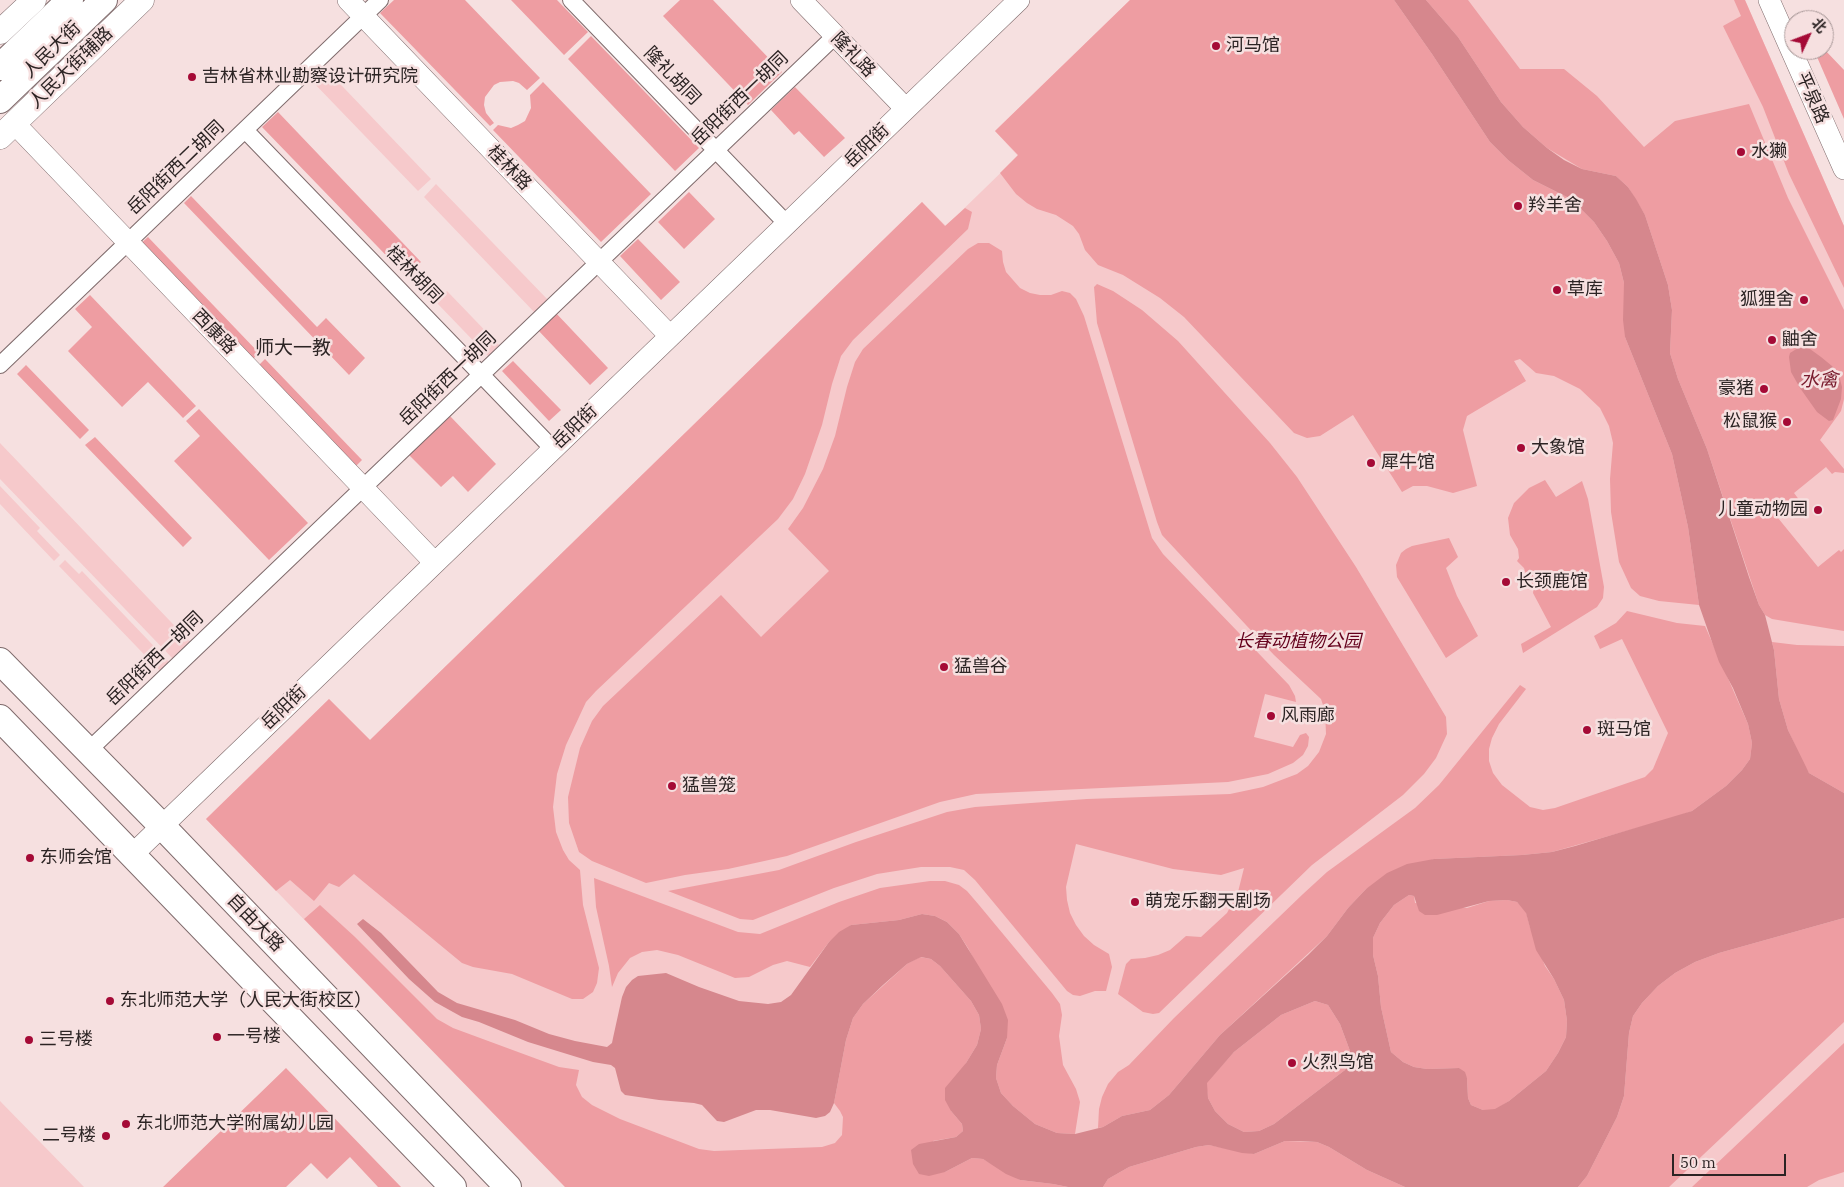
<!DOCTYPE html>
<meta charset="utf-8">
<style>
body{margin:0}
#map{position:relative;width:1844px;height:1187px;overflow:hidden;background:#f6e0e0;font-family:"IBM Plex Serif","Noto Sans SC",serif}
canvas{display:block}
.north{position:absolute;left:1784px;top:10px;width:50px;height:50px;box-sizing:border-box;background:#f6e0e0;border:1px solid #a59595;border-radius:50%;rotate:47deg;font-size:14px;font-weight:700;line-height:20px;text-align:center;color:#2c2424}
.north::after{content:'';display:block;margin:auto;width:18px;height:22px;background:#a50a36;clip-path:polygon(50% 0,100% 100%,50% 72%,0 100%)}
.scale{position:absolute;left:1672px;top:1154px;width:114px;height:22px;box-sizing:border-box;border:2px solid #2c2424;border-top:0;padding-left:6px;font-size:15px;line-height:18px;white-space:nowrap;color:#2c2424;-webkit-text-stroke:4px #f6e0e0;paint-order:stroke}
</style>
<div id="map">
<canvas width="1844" height="1187"></canvas>
<div class="north">北</div>
<div class="scale">50 m</div>
</div>
<script>
const ctx = document.querySelector('canvas').getContext('2d');
ctx.lineJoin = 'round';
function fill(path, color) { ctx.fillStyle = color; ctx.fill(path, 'evenodd'); }
const shape = rows => new Path2D(rows.map(r => 'M' + r).join(''));
function trace(path, color, width, dash) { ctx.strokeStyle = color; ctx.lineWidth = width; ctx.lineCap = dash ? 'butt' : 'round'; ctx.setLineDash(dash || []); ctx.stroke(path); }
function label(font, color, halo, rows, align = 'center') {
  ctx.font = font + ' "IBM Plex Serif","Noto Sans SC",serif'; ctx.lineWidth = 5; ctx.setLineDash([]); ctx.textBaseline = 'middle'; ctx.strokeStyle = halo; ctx.fillStyle = color; for (const [text, x, y, turn = 0] of rows) {
    ctx.save(); ctx.translate(x, y); ctx.rotate((+turn || 0) * Math.PI / 180); ctx.textAlign = isNaN(turn) ? turn : align; if (halo) ctx.strokeText(text, 0, 0); ctx.fillText(text, 0, 0); ctx.restore();
  }
}
const green = shape([
 [1130,0,1745,0,1844,226,1844,1187,565,1187,206,819,329,699,370,740,922,202,946,226,1018,156,995,131],
 [323,66,431,179,418,191,310,79],
 [436,184,549,301,536,314,424,197],
 [447,291,499,345,488,356,436,302],
 [0,443,192,644,175,661,0,479],
 [0,486,40,528,37,531,60,555,54,561,0,504],
 [65,560,79,574,82,571,171,664,162,673,59,566],
 [0,1101,84,1187,0,1187]
]);
const forest = shape([
 [394,0,465,0,540,78,527,90,519,83,513,81,500,82,494,85,485,97,484,105,486,113,494,123,490,126,380,13],
 [511,0,557,0,588,32,564,55],
 [680,0,713,0,782,72,748,105,663,16],
 [1130,0,1394,0,1432,54,1490,142,1508,160,1533,180,1569,198,1581,209,1594,222,1607,241,1619,263,1624,283,1625,337,1672,454,1688,527,1699,605,1659,601,1640,596,1631,588,1619,562,1611,512,1610,479,1613,443,1609,426,1600,408,1580,389,1554,376,1536,373,1520,359,1514,361,1526,381,1467,416,1463,430,1477,486,1453,493,1427,486,1413,486,1402,492,1353,415,1320,436,1307,438,1294,433,1184,317,1160,298,1123,275,1098,265,1085,250,1079,234,1073,226,1056,215,1037,209,1027,203,1016,194,1000,173,1018,155,995,131],
 [1426,0,1468,0,1520,69,1564,69,1597,96,1644,147,1675,121,1749,104,1788,198,1844,310,1844,399,1841,411,1820,440,1844,469,1844,473,1835,472,1832,474,1826,467,1794,493,1800,501,1778,518,1818,567,1839,550,1841,552,1844,549,1844,631,1772,619,1765,615,1759,605,1707,449,1678,379,1670,353,1672,310,1668,285,1645,215,1628,187,1616,176,1582,169,1547,148,1523,127,1501,102,1458,37],
 [1734,0,1745,0,1844,226,1844,288,1789,174,1763,107,1723,26,1741,16],
 [591,36,699,148,675,171,568,59],
 [1824,49,1844,70,1844,119,1814,50],
 [543,82,651,194,601,242,493,130,498,125,511,128,518,125,525,121,531,108,530,95],
 [795,87,845,138,824,157,799,131,794,135,771,110],
 [278,112,421,262,406,276,262,127],
 [689,192,715,219,684,249,658,222],
 [191,196,317,327,326,318,365,358,349,375,184,203],
 [922,202,945,226,965,208,972,212,968,229,853,340,841,356,832,384,822,425,805,474,793,499,778,519,596,691,586,702,566,745,557,774,553,807,556,832,563,850,569,860,580,870,583,905,599,968,597,983,593,992,583,999,572,999,512,974,473,967,462,963,354,874,339,887,329,883,314,901,290,880,276,891,206,819,329,699,370,740],
 [148,237,259,353,251,361,139,245],
 [638,239,680,282,661,300,620,256],
 [978,243,989,243,1002,251,1003,262,1006,272,1020,288,1030,293,1040,295,1051,295,1062,291,1070,293,1076,299,1084,316,1152,538,1163,554,1289,685,1295,696,1296,702,1265,694,1254,737,1293,747,1300,735,1306,733,1309,737,1308,746,1303,755,1293,763,1268,774,1228,782,976,794,940,802,787,856,728,869,685,875,646,883,592,861,579,852,569,823,568,797,580,748,592,721,603,706,721,595,761,637,829,571,788,529,803,508,823,469,835,436,847,387,855,362,863,349,968,249],
 [1097,284,1113,291,1142,310,1178,341,1270,443,1297,477,1356,567,1446,717,1447,734,1436,758,1424,774,1403,795,1312,865,1159,1013,1153,1014,1143,1012,1118,994,1126,964,1131,959,1145,958,1158,955,1170,950,1186,936,1201,937,1227,913,1238,892,1244,868,1221,875,1173,869,1076,844,1066,887,1067,900,1070,913,1076,925,1084,936,1094,945,1109,954,1112,967,1106,991,1095,991,1080,996,1073,995,1067,991,975,880,964,870,950,867,921,867,877,874,834,888,753,920,740,919,668,891,779,870,856,842,947,812,975,807,1087,799,1230,794,1263,787,1297,774,1308,766,1319,752,1326,734,1325,711,1321,699,1274,655,1162,535,1157,522,1097,323,1094,287],
 [90,295,196,406,183,418,148,382,122,407,68,351,92,327,75,309],
 [554,311,608,368,590,385,537,329],
 [265,359,362,460,354,468,257,367],
 [513,361,561,410,549,421,502,371],
 [26,365,89,430,80,439,17,374],
 [199,409,308,523,269,560,174,461,200,436,186,421],
 [450,416,496,464,468,492,453,476,441,487,409,455],
 [95,437,192,538,183,547,85,445],
 [1545,480,1556,497,1582,481,1588,499,1604,587,1603,598,1597,607,1523,653,1521,644,1551,627,1533,593,1534,586,1527,584,1527,578,1524,568,1517,561,1519,558,1518,549,1510,535,1508,518,1514,503,1529,488],
 [1449,538,1458,557,1446,568,1457,596,1478,636,1446,658,1400,582,1397,577,1396,565,1401,553,1406,549,1412,546],
 [1627,611,1677,623,1705,626,1748,724,1752,743,1750,759,1742,770,1726,786,1692,811,1676,817,1552,852,1522,855,1434,859,1366,889,1348,908,1327,936,1220,1035,1169,1095,1150,1110,1122,1116,1103,1127,1098,1128,1099,1109,1102,1097,1108,1084,1118,1072,1129,1065,1174,1018,1303,894,1327,872,1415,808,1439,785,1520,685,1526,689,1499,724,1492,738,1489,749,1489,761,1493,773,1502,785,1530,807,1543,810,1555,808,1645,777,1653,769,1668,733,1622,639,1600,649,1594,636,1616,623],
 [1772,642,1797,645,1844,646,1844,793,1809,773,1804,765,1788,730,1779,699,1774,650],
 [594,878,738,932,760,934,839,902,880,888,930,881,945,881,959,885,967,891,979,905,1052,993,1060,1004,1062,1015,1059,1036,1063,1065,1076,1089,1080,1102,1075,1134,1057,1133,1035,1124,1013,1106,1001,1093,996,1078,997,1065,1007,1038,982,975,968,948,959,934,947,922,935,916,922,914,899,920,851,925,829,942,810,967,787,961,773,965,749,977,735,978,678,955,657,950,642,952,630,958,618,973,612,987,609,966,596,907],
 [1409,895,1414,896,1415,903,1467,908,1489,901,1507,900,1517,902,1526,912,1530,927,1545,966,1554,979,1564,1000,1567,1021,1566,1037,1558,1053,1546,1071,1509,1101,1495,1110,1483,1110,1471,1105,1468,1098,1467,1078,1459,1068,1427,1069,1414,1067,1403,1062,1391,1052,1381,1007,1378,976,1373,955,1373,938,1380,923,1394,905],
 [320,905,355,937,437,1019,453,1028,537,1059,559,1067,579,1070,576,1085,582,1097,592,1105,620,1119,699,1149,714,1151,822,1147,835,1143,842,1135,843,1117,840,1111,834,1103,846,1040,853,1018,863,1004,907,964,920,957,931,959,940,966,971,1001,979,1015,981,1029,977,1045,966,1063,951,1111,962,1124,963,1131,956,1137,933,1141,945,1172,972,1158,983,1159,1020,1180,1053,1184,1068,1187,565,1187,304,919],
 [1844,918,1844,1022,1669,1187,1578,1187,1587,1176,1617,1117,1624,1096,1629,1033,1633,1016,1642,1003,1658,986,1675,973,1695,962,1719,953],
 [1315,1001,1328,1005,1340,1024,1350,1051,1350,1059,1345,1070,1274,1124,1259,1131,1244,1132,1228,1124,1215,1111,1208,1098,1206,1083,1234,1052,1281,1015],
 [1844,1043,1844,1172,1819,1180,1807,1187,1692,1187],
 [286,1068,401,1187,378,1187,350,1157,327,1179,311,1163,286,1187,163,1187],
 [1285,1141,1317,1142,1329,1147,1367,1170,1405,1187,1103,1187,1108,1179,1129,1167,1196,1147,1209,1145,1254,1154]
]);
const water = shape([
 [1394,0,1426,0,1458,37,1501,102,1523,127,1547,148,1564,160,1582,169,1616,176,1628,187,1636,199,1645,215,1668,285,1672,310,1670,353,1678,379,1707,449,1749,577,1759,605,1765,615,1774,650,1779,699,1788,730,1809,773,1844,793,1844,918,1719,953,1695,962,1675,973,1658,986,1642,1003,1633,1016,1629,1033,1624,1096,1617,1117,1587,1176,1578,1187,1405,1187,1367,1170,1329,1147,1317,1142,1300,1141,1285,1141,1254,1154,1242,1153,1209,1145,1196,1147,1129,1167,1108,1179,1103,1187,1068,1187,1053,1184,1020,1180,1006,1174,983,1159,972,1158,945,1172,929,1176,919,1174,913,1164,911,1150,919,1144,956,1137,963,1131,962,1124,951,1111,945,1100,945,1088,966,1063,977,1045,981,1029,979,1015,971,1001,940,966,931,959,921,957,907,964,883,985,863,1004,853,1018,846,1040,834,1103,830,1112,825,1116,816,1118,770,1110,756,1110,724,1122,717,1121,702,1105,694,1103,659,1100,625,1095,621,1091,615,1068,611,1065,593,1062,528,1042,479,1022,462,1017,435,1002,409,979,357,924,363,919,381,933,438,992,457,1003,515,1020,549,1034,575,1041,607,1047,612,1043,613,1038,622,997,626,987,632,980,638,976,666,973,699,987,739,1001,768,1004,781,1002,791,995,829,942,839,932,851,925,899,920,922,914,935,916,947,922,959,934,1002,1004,1008,1020,1007,1038,997,1065,996,1078,1001,1093,1013,1106,1035,1124,1057,1133,1075,1134,1103,1127,1122,1116,1150,1110,1169,1095,1220,1035,1308,955,1327,936,1348,908,1366,889,1387,873,1407,864,1434,859,1522,855,1552,852,1575,846,1692,811,1726,786,1742,770,1750,759,1752,743,1748,724,1733,688,1719,662,1699,605,1688,527,1672,454,1625,337,1623,320,1624,283,1619,263,1607,241,1594,222,1581,209,1569,198,1533,180,1508,160,1490,142,1432,54],
 [1409,895,1414,896,1419,911,1425,915,1437,915,1489,901,1507,900,1517,902,1526,913,1536,950,1554,979,1564,1000,1567,1021,1566,1037,1558,1053,1546,1071,1509,1101,1495,1109,1483,1110,1471,1105,1468,1098,1467,1078,1465,1072,1459,1068,1427,1069,1414,1067,1403,1062,1391,1052,1381,1007,1378,976,1373,955,1373,938,1380,923,1394,905],
 [1315,1001,1328,1005,1340,1024,1350,1051,1350,1059,1345,1070,1274,1124,1259,1131,1244,1132,1228,1124,1215,1111,1208,1098,1207,1083,1234,1052,1281,1015],
 [1803,347,1810,349,1821,357,1832,366,1839,375,1842,387,1841,399,1833,420,1829,421,1817,412,1800,388,1791,372,1789,357,1790,353,1798,348]
]);
const minor = shape([
 [571,0,787,224],
 [245,130,553,449],
 [0,365,380,0],
 [88,751,835,36]
]);
const tertiary = shape([
 [348,0,670,336],
 [801,0,906,109],
 [1769,0,1844,169],
 [14,123,435,563],
 [132,855,1019,0]
]);
const secondary = shape([
 [0,32,34,0],
 [0,137,142,0]
]);
const primary = shape([
 [0,67,70,0],
 [0,100,104,0],
 [0,661,162,826,508,1187],
 [0,718,453,1187]
]);
const markers = [
 [1216,46,5,"#a50a36"],
 [192,77,5,"#a50a36"],
 [1741,152,5,"#a50a36"],
 [1518,206,5,"#a50a36"],
 [1557,290,5,"#a50a36"],
 [1804,300,5,"#a50a36"],
 [1772,340,5,"#a50a36"],
 [1764,389,5,"#a50a36"],
 [1787,422,5,"#a50a36"],
 [1521,448,5,"#a50a36"],
 [1371,463,5,"#a50a36"],
 [1818,510,5,"#a50a36"],
 [1506,582,5,"#a50a36"],
 [944,667,5,"#a50a36"],
 [1271,716,5,"#a50a36"],
 [1587,730,5,"#a50a36"],
 [672,786,5,"#a50a36"],
 [30,858,5,"#a50a36"],
 [1135,902,5,"#a50a36"],
 [110,1001,5,"#a50a36"],
 [217,1037,5,"#a50a36"],
 [29,1040,5,"#a50a36"],
 [1292,1063,5,"#a50a36"],
 [126,1124,5,"#a50a36"],
 [106,1136,5,"#a50a36"]
];
const poiNames = [
 ["河马馆",1226,46],
 ["吉林省林业勘察设计研究院",202,77],
 ["水獭",1751,152],
 ["羚羊舍",1528,206],
 ["草库",1567,290],
 ["狐狸舍",1794,300,"right"],
 ["鼬舍",1782,340],
 ["豪猪",1754,389,"right"],
 ["松鼠猴",1777,422,"right"],
 ["大象馆",1531,448],
 ["犀牛馆",1381,463],
 ["儿童动物园",1808,510,"right"],
 ["长颈鹿馆",1516,582],
 ["猛兽谷",954,667],
 ["风雨廊",1281,716],
 ["斑马馆",1597,730],
 ["猛兽笼",682,786],
 ["东师会馆",40,858],
 ["萌宠乐翻天剧场",1145,902],
 ["东北师范大学（人民大街校区）",120,1001],
 ["一号楼",227,1037],
 ["三号楼",39,1040],
 ["火烈鸟馆",1302,1063],
 ["东北师范大学附属幼儿园",136,1124],
 ["二号楼",96,1136,"right"]
];
const streetNames = [
 ["人民大街",52,50,-44],
 ["隆礼路",853,55,46],
 ["人民大街辅路",71,68,-44],
 ["隆礼胡同",672,76,46],
 ["平泉路",1812,98,66],
 ["岳阳街西一胡同",740,99,-44],
 ["岳阳街",867,146,-44],
 ["岳阳街西二胡同",176,168,-44],
 ["桂林路",509,168,46],
 ["桂林胡同",414,275,46],
 ["西康路",214,332,46],
 ["岳阳街西一胡同",448,379,-44],
 ["岳阳街",575,427,-44],
 ["岳阳街西一胡同",155,659,-44],
 ["岳阳街",284,708,-44],
 ["自由大路",255,923,46]
];
const parkNames = [
 ["长春动植物公园",1298,642]
];
const neighbourhoodNames = [
 ["师大一教",293,349]
];
const waterNames = [
 ["水禽",1819,381]
];
fill(green, '#f6c9cb');
fill(forest, '#ee9da2');
fill(water, '#d6878d');
trace(minor, '#7f6b6c', 18);
trace(tertiary, '#7f6b6c', 22);
trace(secondary, '#7f6b6c', 25);
trace(primary, '#7f6b6c', 28);
trace(minor, '#fff', 16);
trace(tertiary, '#fff', 21);
trace(secondary, '#fff', 24);
trace(primary, '#fff', 26);
for (const [x, y, r, color] of markers) { const dot = new Path2D(); dot.arc(x, y, r, 0, 2 * Math.PI); ctx.fillStyle = color; ctx.fill(dot); trace(dot, '#f6e0e0', 2); }
label('18px', '#2c2424', '#f6e0e0', poiNames, 'left');
label('18px', '#2c2424', '#f6e0e0', streetNames);
label('italic 18px', '#64001c', '#f6e0e0', parkNames);
label('19px', '#2c2424', '#f6e0e0', neighbourhoodNames);
label('italic 19px', '#791b2d', '#f6e0e0', waterNames);
</script>
